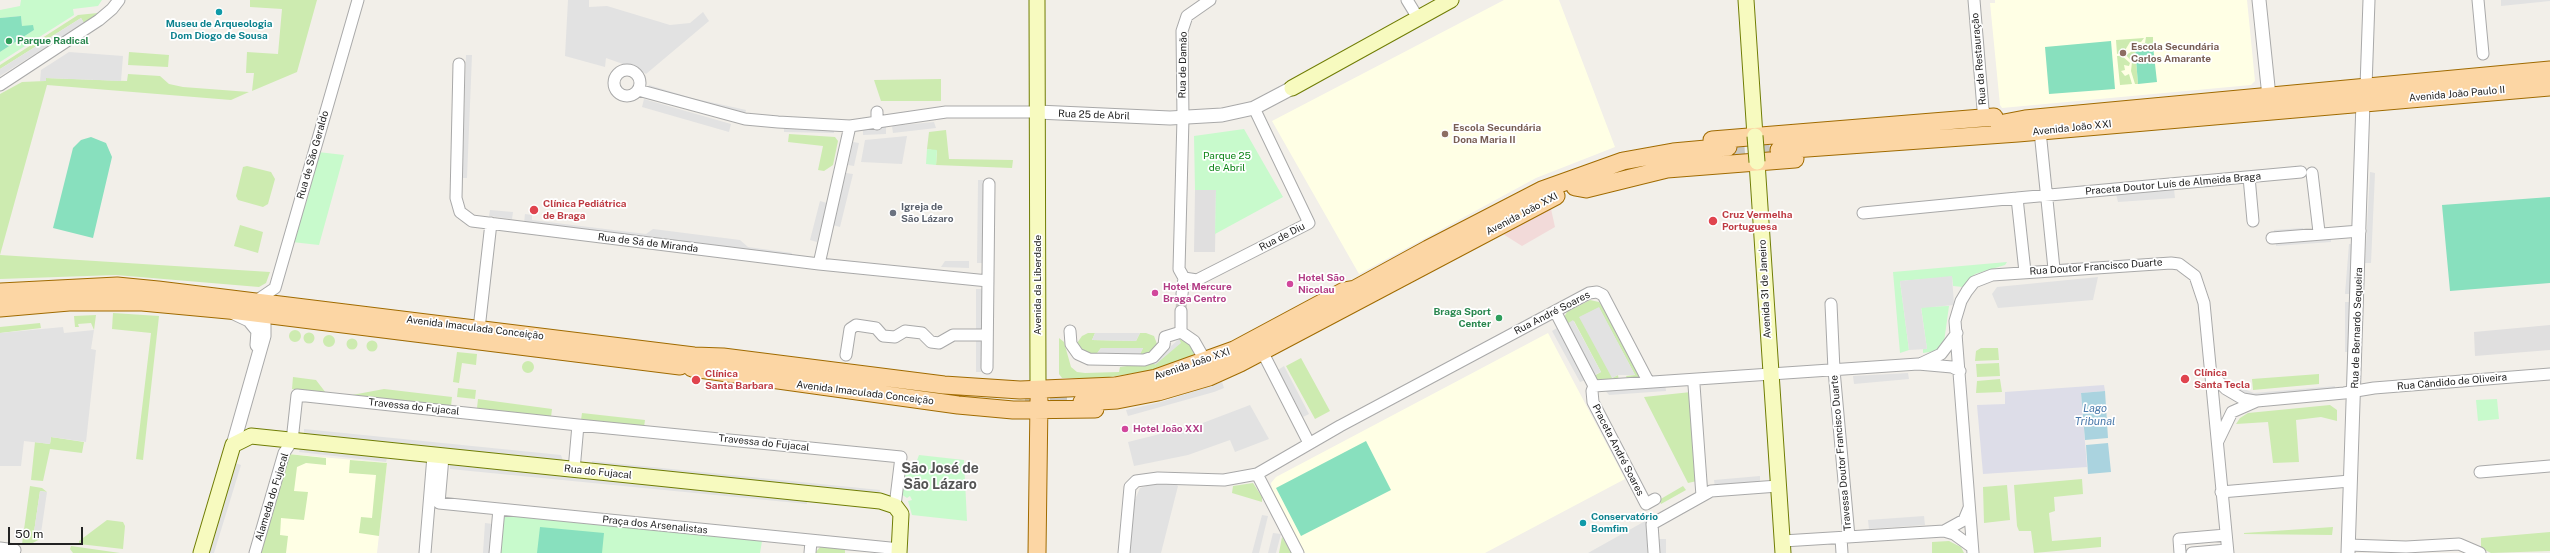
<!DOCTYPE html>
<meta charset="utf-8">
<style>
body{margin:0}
#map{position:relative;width:2550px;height:553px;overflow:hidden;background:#f2efe9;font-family:"Public Sans",sans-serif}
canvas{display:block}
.scale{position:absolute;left:8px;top:527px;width:75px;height:18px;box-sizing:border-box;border:2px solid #222;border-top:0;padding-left:5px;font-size:12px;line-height:14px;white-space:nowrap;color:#222;-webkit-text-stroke:3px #fff;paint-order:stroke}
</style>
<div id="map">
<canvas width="2550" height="553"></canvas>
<div class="scale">50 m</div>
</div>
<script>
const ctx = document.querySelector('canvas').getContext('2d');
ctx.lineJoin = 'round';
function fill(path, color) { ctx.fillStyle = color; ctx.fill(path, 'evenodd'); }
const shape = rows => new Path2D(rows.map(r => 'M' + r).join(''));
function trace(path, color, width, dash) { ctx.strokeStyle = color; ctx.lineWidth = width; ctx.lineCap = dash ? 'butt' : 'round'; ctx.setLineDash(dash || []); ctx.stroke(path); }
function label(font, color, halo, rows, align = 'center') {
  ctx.font = font + ' "Public Sans",sans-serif'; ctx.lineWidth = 3.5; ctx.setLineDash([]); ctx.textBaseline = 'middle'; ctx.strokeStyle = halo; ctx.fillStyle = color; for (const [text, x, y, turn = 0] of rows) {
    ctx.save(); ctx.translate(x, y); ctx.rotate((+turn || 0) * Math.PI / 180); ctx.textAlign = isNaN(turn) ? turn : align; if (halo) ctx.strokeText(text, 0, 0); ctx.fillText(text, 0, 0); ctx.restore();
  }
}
const residential = shape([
 [1195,190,1216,190,1215,252,1194,252],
 [2550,325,2550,350,2475,356,2474,332]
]);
const commercial = shape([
 [1551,209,1555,227,1522,246,1503,234]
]);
const education = shape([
 [1504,0,1559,0,1615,147,1536,178,1359,274,1272,121],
 [1995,0,2247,0,2255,81,2251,85,2002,108,2000,105,1990,3,1995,3],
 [1548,333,1625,479,1485,553,1305,553,1272,490,1271,483,1276,477],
 [288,454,387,463,377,553,260,553]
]);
const grass = shape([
 [250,0,317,0,297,72,252,91,254,73,246,73,247,52,278,54,282,9,250,7],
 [98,13,84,23,81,18,0,69,0,65,78,15],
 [2146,37,2153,37,2153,46,2135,48,2138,84,2135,84,2131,71,2132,62,2126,55,2131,52,2133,46,2145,43],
 [2144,38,2141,42,2130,42,2124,52,2117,54,2116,40],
 [129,52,169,55,168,67,128,65],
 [2117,56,2122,56,2130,63,2129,66,2124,65,2125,70,2121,71,2125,76,2129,74,2132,84,2120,85],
 [128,74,160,76,169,84,183,87,249,92,231,100,47,85,0,255,270,272,266,283,259,287,116,275,0,279,0,94,22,82,45,81,46,78,127,81],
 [941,79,941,101,881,101,874,80],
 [946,130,949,159,1013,160,1012,168,936,165,937,151,927,149,929,132],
 [789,134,835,137,838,141,833,165,824,171,818,170,823,146,788,142],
 [247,166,271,172,275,179,268,204,263,207,238,200,236,196,243,167],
 [240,225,263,232,258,253,234,246],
 [1590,300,1599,302,1602,306,1639,375,1640,377,1636,380,1628,380,1626,376,1635,375,1599,308,1612,378,1618,375,1619,381,1598,383,1592,377,1601,372,1574,321,1567,324,1563,319,1567,312],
 [113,313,159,316,143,460,136,459,151,333,112,329],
 [96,315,94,330,91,323,78,324,79,327,75,327,74,316],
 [40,323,41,328,0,333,0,327],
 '289 336a6 6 0 1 1 12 0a6 6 0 1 1-12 0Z',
 '303.5 338a5.5 5.5 0 1 1 11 0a5.5 5.5 0 1 1-11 0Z',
 [1088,333,1095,333,1092,340,1136,341,1140,333,1146,333,1154,336,1157,344,1153,353,1139,356,1143,348,1101,348,1095,356,1091,356,1078,348,1077,343,1082,336],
 '323 341a6 6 0 1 1 12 0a6 6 0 1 1-12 0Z',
 [1059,338,1064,342,1071,367,1077,372,1085,373,1119,372,1120,367,1153,362,1180,343,1179,339,1191,344,1195,351,1192,358,1148,371,1103,378,1062,378,1059,374],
 '346.5 344a5.5 5.5 0 1 1 11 0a5.5 5.5 0 1 1-11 0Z',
 '366.5 346a5.5 5.5 0 1 1 11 0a5.5 5.5 0 1 1-11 0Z',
 [1981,348,1998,348,1999,360,1975,361,1976,351],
 [457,352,477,354,476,365,462,363,459,383,453,382],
 [1301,358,1330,411,1315,419,1286,366],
 '522 367a6 6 0 1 1 12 0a6 6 0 1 1-12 0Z',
 [1999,363,2000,376,1977,377,1976,364],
 [2319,374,2319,384,2253,390,2252,379],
 [293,377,316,380,326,393,292,389],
 [2000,379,2002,392,1976,393,1977,381],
 [458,388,476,390,475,399,457,397],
 [384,389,452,397,451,406,332,394,352,395],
 [1691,392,1697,481,1688,483,1644,397],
 [478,399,552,409,551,417,477,408],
 [2330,405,2337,410,2337,421,2321,417,2296,420,2299,462,2273,463,2268,422,2236,424,2240,418,2248,413],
 [582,413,645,420,644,427,581,420],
 [51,437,84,442,82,453,50,449,43,481,31,480,35,442,50,444],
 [288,454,326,458,326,465,306,463,297,467,294,491,308,492,304,520,281,518,280,535,288,536,286,553,260,553],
 [350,460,387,463,379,536,359,533,361,517,372,518,376,475,349,473],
 [2082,479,2083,494,2054,497,2055,511,2049,513,2052,541,2101,537,2101,547,2034,553,2031,531,2019,531,2017,526,2014,485],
 [1253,483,1262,497,1262,502,1232,493,1233,486],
 [2007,485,2010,520,1984,523,1983,487],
 [30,486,42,488,47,492,40,491,34,532,41,533,40,539,31,544,22,544],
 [1683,486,1686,490,1661,504,1659,500],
 [107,520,123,522,125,526,123,549,79,544,79,541],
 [2333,527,2332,535,2244,534,2244,533],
 [2550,532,2550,551,2491,553,2481,548,2481,538],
 [1282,537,1292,553,1279,553],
 [1949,541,1961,547,1964,553,1932,553,1932,542],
 [71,546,120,553,73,553,70,549],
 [820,547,845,549,845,553,815,553]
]);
const park = shape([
 [21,0,102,0,98,6,73,9,74,15,0,62,0,52,34,30,22,26,21,16,0,18,0,10,20,6],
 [1244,129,1283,197,1215,234,1216,190,1195,190,1194,136],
 [927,149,937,150,936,165,926,164],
 [318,152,344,155,319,245,292,242,309,194],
 [2007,262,2005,265,1975,274,1963,287,1953,286,1952,277,1900,281,1909,350,1900,353,1893,272],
 [1949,306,1944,342,1936,351,1923,353,1923,349,1927,349,1921,307],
 [2497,399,2499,419,2478,421,2476,400],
 [919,455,964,460,967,521,912,515,908,501,912,500,910,496,907,498,901,494,908,462,916,463],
 [502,515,762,541,760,553,499,553]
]);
const pitch = shape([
 [21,16,22,26,33,25,34,30,0,52,0,18],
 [2111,41,2115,89,2049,94,2045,47],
 [2153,46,2157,82,2138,84,2135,47],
 [91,137,106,143,112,157,93,238,53,228,73,148,81,140],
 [2550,197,2550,283,2450,291,2442,205],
 [1366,441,1391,490,1301,536,1276,488],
 [540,527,604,533,602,553,537,553]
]);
const parking = shape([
 [568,0,589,0,589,7,607,6,670,25,690,23,703,12,709,21,646,74,640,70,606,58,605,67,565,56],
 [2501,0,2550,0,2550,1,2501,6],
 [81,18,84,23,0,76,0,69],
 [69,52,123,56,121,81,46,78,46,81,40,81,41,70],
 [466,55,472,55,467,178,462,178],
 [649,85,692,98,746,110,745,114,648,89],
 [644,99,731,124,729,132,642,107],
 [934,122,936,128,893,133,892,126],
 [886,126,886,134,863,135,863,128],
 [784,127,834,128,834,133,784,132],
 [907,136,902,164,861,162,865,140],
 [853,142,859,143,854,166,848,165],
 [2370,172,2375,173,2371,263,2365,263],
 [846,173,853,174,840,227,833,225],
 [978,180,985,180,984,263,977,263],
 [2174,189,2175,198,2118,202,2116,194],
 [820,201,827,203,817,242,810,240],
 [490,210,513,212,512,219,489,216],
 [525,214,532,215,532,220,646,234,653,229,740,240,748,247,792,253,791,256,524,223],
 [2303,228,2304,237,2331,235,2331,242,2276,246,2274,230],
 [2349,244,2352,244,2351,294,2345,294],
 [945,261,969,261,969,268,941,267],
 [1952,276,1954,305,1921,308,1927,349,1909,350,1900,281],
 [2098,277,2093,300,1998,308,1992,294,1997,287],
 [976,289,984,289,984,372,976,372],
 [2345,302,2351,302,2350,352,2345,352],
 [1599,307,1635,375,1618,375,1612,378,1579,317],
 [1573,320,1601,372,1594,375,1567,324],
 [63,327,64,333,94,330,91,349,96,350,86,442,51,437,50,444,24,441,21,466,0,466,0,333],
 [1557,328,1586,380,1580,382,1552,331],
 [369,332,635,365,628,369,368,337],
 [1095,333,1140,333,1136,341,1092,340],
 [1179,339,1181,343,1155,365,1153,362],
 [1101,348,1143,348,1139,356,1095,356],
 [1284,366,1309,414,1303,417,1278,370],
 [1908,373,1909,379,1854,384,1853,376],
 [2224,376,2231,384,2254,393,2335,386,2335,390,2254,396,2230,387,2221,377],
 [1222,382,1224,388,1214,392,1128,416,1126,410,1161,402],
 [1665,383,1666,391,1609,395,1603,388],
 [1250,405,1269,439,1235,452,1230,440,1188,455,1134,466,1128,442,1200,424],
 [304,429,561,455,563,461,304,434],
 [300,449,387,458,386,462,299,452],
 [592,461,880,490,879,494,592,465],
 [235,463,241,465,214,553,207,553],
 [450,465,807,500,807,504,450,469],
 [1760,476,1760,483,1715,487,1714,480],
 [1155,483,1173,483,1178,486,1161,553,1130,553,1134,502,1140,488],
 [40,491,47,492,41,533,34,532],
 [1262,515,1268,516,1259,553,1252,553],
 [1924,516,1925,525,1869,529,1868,520],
 [1647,520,1647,553,1588,553],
 [485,523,493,524,490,553,483,553],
 [1273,533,1281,534,1276,553,1268,553],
 [1658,539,1666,539,1666,553,1659,553]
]);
const plaza = shape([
 [2104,385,2105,391,2081,393,2087,467,1983,474,1977,405,2005,404,2005,392]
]);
const water = shape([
 [2105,391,2108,438,2085,440,2081,393],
 [2108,443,2111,472,2088,474,2086,445]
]);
const minorTunnel = shape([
 [1181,311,1182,294]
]);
const primaryTunnel = shape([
 [1728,154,1779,150],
 [1025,397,1082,398]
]);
const minor = shape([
 [1407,0,1418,18],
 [1974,0,1983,109,1987,118],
 [2478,0,2483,54],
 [459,64,456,198,460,212,472,221,819,264,988,281],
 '614 83a13 13 0 1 1 26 0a13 13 0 1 1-26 0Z',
 [0,85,99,20,112,9,119,0],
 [2366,87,2369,0],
 [638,90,745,119,778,122,850,126,946,112,1037,112],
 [877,112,877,124],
 [2040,131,2054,269],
 [2312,173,2319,232],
 [2249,177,2253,221],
 [1863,213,2017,198],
 [2272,238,2360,231],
 [819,264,850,126],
 [2025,272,2017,198,2301,172],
 [1184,278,1197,280,1309,223,1254,108],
 [1182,294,1184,278,1179,269,1183,118,1182,31,1187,16,1210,0],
 [256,301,275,288,358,0],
 [1831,304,1834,370,1849,537],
 [1555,311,1594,386],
 [479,329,491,223],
 [1070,331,1071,344,1078,354,1089,359,1144,360,1153,357,1164,345,1165,337,1181,332],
 [1181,332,1194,341,1206,362],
 [1181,332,1181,311],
 [846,355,850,329,856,325,876,328,883,336,895,337,905,331,922,333,931,342,939,343,953,335,987,335],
 [1266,359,1309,443],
 [1922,363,1941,354,1957,333],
 [987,368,989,184],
 [2212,375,2226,389,2243,399,2255,401],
 [1694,385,1702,496],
 [1594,386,1918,364,1952,367,1960,371],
 [1594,386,1592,391,1593,402,1646,504,1655,499],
 [2218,441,2232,412,2257,401,2344,393,2374,388,2550,374],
 [443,457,439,503,900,549],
 [574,470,578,425],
 [2480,472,2550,466],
 [1257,474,1298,553],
 [2221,492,2350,481],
 [1944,531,1964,520,1969,508],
 [1841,538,1842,553],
 [1783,541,1944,531,1954,534,1972,547],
 [2348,545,2406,547,2459,544,2480,553],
 [0,548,15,550,14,553],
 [255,553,284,453,292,441,297,395,578,425,901,457,895,506],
 [425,553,433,456],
 [495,553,499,509],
 [810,553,811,541],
 [1124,553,1130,487,1136,481,1158,478,1224,480,1257,474,1340,426,1589,293,1597,292,1603,295,1648,381],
 [1654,553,1652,524,1711,491,1778,486],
 [1973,553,1955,321,1961,301,1967,291,1974,282,1992,275,2171,263,2179,264,2195,276,2204,303,2228,553],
 [2180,553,2179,539,2226,535],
 [2192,553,2227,550]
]);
const tertiary = shape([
 [2259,0,2270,106],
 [1037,112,1170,118,1222,115,1254,108,1292,88],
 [234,313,249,320,258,331,257,345],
 [233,445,264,336,264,314],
 [2348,553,2363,102]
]);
const secondary = shape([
 [1037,0,1038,389],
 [1746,0,1755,136],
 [1292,88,1451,0],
 [1757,162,1783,553],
 [201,553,233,445,251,436,880,501,895,506,901,514,899,553]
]);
const primary = shape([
 [1999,124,2025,119,2550,70],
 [1712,140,1994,117],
 [1779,150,2018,133,2550,87],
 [1575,187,1586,189,1667,169,1795,159],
 [0,292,117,286,158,290,694,356,723,357,944,385,1020,390,1115,386,1156,378,1234,350,1344,291,1355,289],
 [1347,297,1355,289,1428,249,1542,190,1623,161,1673,152,1728,147],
 [0,308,69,302,142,302,239,311,680,366],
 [692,368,958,405,1013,410,1095,409],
 [1082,402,1117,400,1158,392,1209,377,1240,363,1556,196],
 [1037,553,1039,400]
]);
const secondaryBridge = shape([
 [1755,136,1757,162]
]);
const markers = [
 [219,12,4,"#0f9aa8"],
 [9,41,4,"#2e9e5b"],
 [2123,53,4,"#8d6e63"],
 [1445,134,4,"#8d6e63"],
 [534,210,5,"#e0444e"],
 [893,213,4,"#6b7280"],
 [1713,221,5,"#e0444e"],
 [1290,284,4,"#d1479c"],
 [1155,293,4,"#d1479c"],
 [1499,318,4,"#2e9e5b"],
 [2185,379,5,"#e0444e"],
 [696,380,5,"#e0444e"],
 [1125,429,4,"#d1479c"],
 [1583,523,4,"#0f9aa8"]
];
const cultureNames = [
 ["Museu de Arqueologia",219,24],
 ["Dom Diogo de Sousa",219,36],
 ["Conservatório",1591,517,"left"],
 ["Bomfim",1591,529,"left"]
];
const leisureNames = [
 ["Parque Radical",17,41],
 ["Braga Sport",1491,312,"right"],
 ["Center",1491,324,"right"]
];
const educationNames = [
 ["Escola Secundária",2131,47],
 ["Carlos Amarante",2131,59],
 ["Escola Secundária",1453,128],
 ["Dona Maria II",1453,140]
];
const streetNames = [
 ["Rua da Restauração",1979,59,-95],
 ["Rua de Damão",1183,65,-89],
 ["Avenida João Paulo II",2457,94,-5],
 ["Rua 25 de Abril",1094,115,2],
 ["Avenida João XXI",2072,128,-6],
 ["Rua de São Geraldo",313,155,-74],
 ["Praceta Doutor Luís de Almeida Braga",2173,184,-5],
 ["Avenida João XXI",1522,214,-28],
 ["Rua de Diu",1282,237,-27],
 ["Rua de Sá de Miranda",648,243,7],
 ["Rua Doutor Francisco Duarte",2096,267,-4],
 ["Avenida da Liberdade",1038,285,-90],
 ["Avenida 31 de Janeiro",1765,289,-93],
 ["Rua André Soares",1552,313,-27],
 ["Avenida Imaculada Conceição",475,328,7],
 ["Rua de Bernardo Sequeira",2357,328,-88],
 ["Avenida João XXI",1192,364,-19],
 ["Rua Cândido de Oliveira",2452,382,-5],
 ["Avenida Imaculada Conceição",865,393,7],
 ["Travessa do Fujacal",414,407,6],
 ["Travessa do Fujacal",764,443,6],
 ["Praceta André Soares",1618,450,63],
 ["Travessa Doutor Francisco Duarte",1841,453,-95],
 ["Rua do Fujacal",598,472,6],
 ["Alameda do Fujacal",272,497,-73],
 ["Praça dos Arsenalistas",655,525,6]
];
const parkNames = [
 ["Parque 25",1227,156],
 ["de Abril",1227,168]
];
const healthNames = [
 ["Clínica Pediátrica",543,204],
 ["de Braga",543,216],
 ["Cruz Vermelha",1722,215],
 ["Portuguesa",1722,227],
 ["Clínica",2194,373],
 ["Santa Tecla",2194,385],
 ["Clínica",705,374],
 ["Santa Barbara",705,386]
];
const worshipNames = [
 ["Igreja de",901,207],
 ["São Lázaro",901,219]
];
const hotelNames = [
 ["Hotel São",1298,278],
 ["Nicolau",1298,290],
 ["Hotel Mercure",1163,287],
 ["Braga Centro",1163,299],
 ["Hotel João XXI",1133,429]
];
const waterNames = [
 ["Lago",2095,409],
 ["Tribunal",2095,422]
];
const districtNames = [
 ["São José de",940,469],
 ["São Lázaro",940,485]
];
fill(residential, '#e0dfdf');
fill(commercial, '#f2dad9');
fill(education, '#ffffe5');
fill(grass, '#cdebb0');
fill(park, '#c8facc');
fill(pitch, '#88e0be');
fill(parking, '#e2e2e2');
fill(plaza, '#dddde8');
fill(water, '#aad3df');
trace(minorTunnel, '#c8c6c1', 11, [11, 5.5]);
trace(primaryTunnel, '#c8c6c1', 17, [17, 8]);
trace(minor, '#a9a9a9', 13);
trace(tertiary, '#a9a9a9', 15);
trace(secondary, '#707d05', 17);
trace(primary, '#a06b00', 19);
trace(minor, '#fff', 11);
trace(tertiary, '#fff', 13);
trace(secondary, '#f7fabf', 15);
trace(primary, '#fcd6a4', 17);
trace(secondaryBridge, '#707d05', 17, []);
trace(secondaryBridge, '#f7fabf', 15);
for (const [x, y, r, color] of markers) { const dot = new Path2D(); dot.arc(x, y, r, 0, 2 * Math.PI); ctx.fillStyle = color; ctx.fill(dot); trace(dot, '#fff', 1.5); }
label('bold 10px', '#0d838f', '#fff', cultureNames);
label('bold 10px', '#27864d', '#fff', leisureNames, 'left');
label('bold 10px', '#785e54', '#fff', educationNames, 'left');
label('10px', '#222', '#fff', streetNames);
label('10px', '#0c8416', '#fff', parkNames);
label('bold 10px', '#be3a42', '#fff', healthNames, 'left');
label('bold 10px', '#5b616d', '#fff', worshipNames, 'left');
label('bold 10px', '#b23c85', '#fff', hotelNames, 'left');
label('italic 11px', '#4a7aab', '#fff', waterNames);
label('bold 14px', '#555', '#fff', districtNames);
</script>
